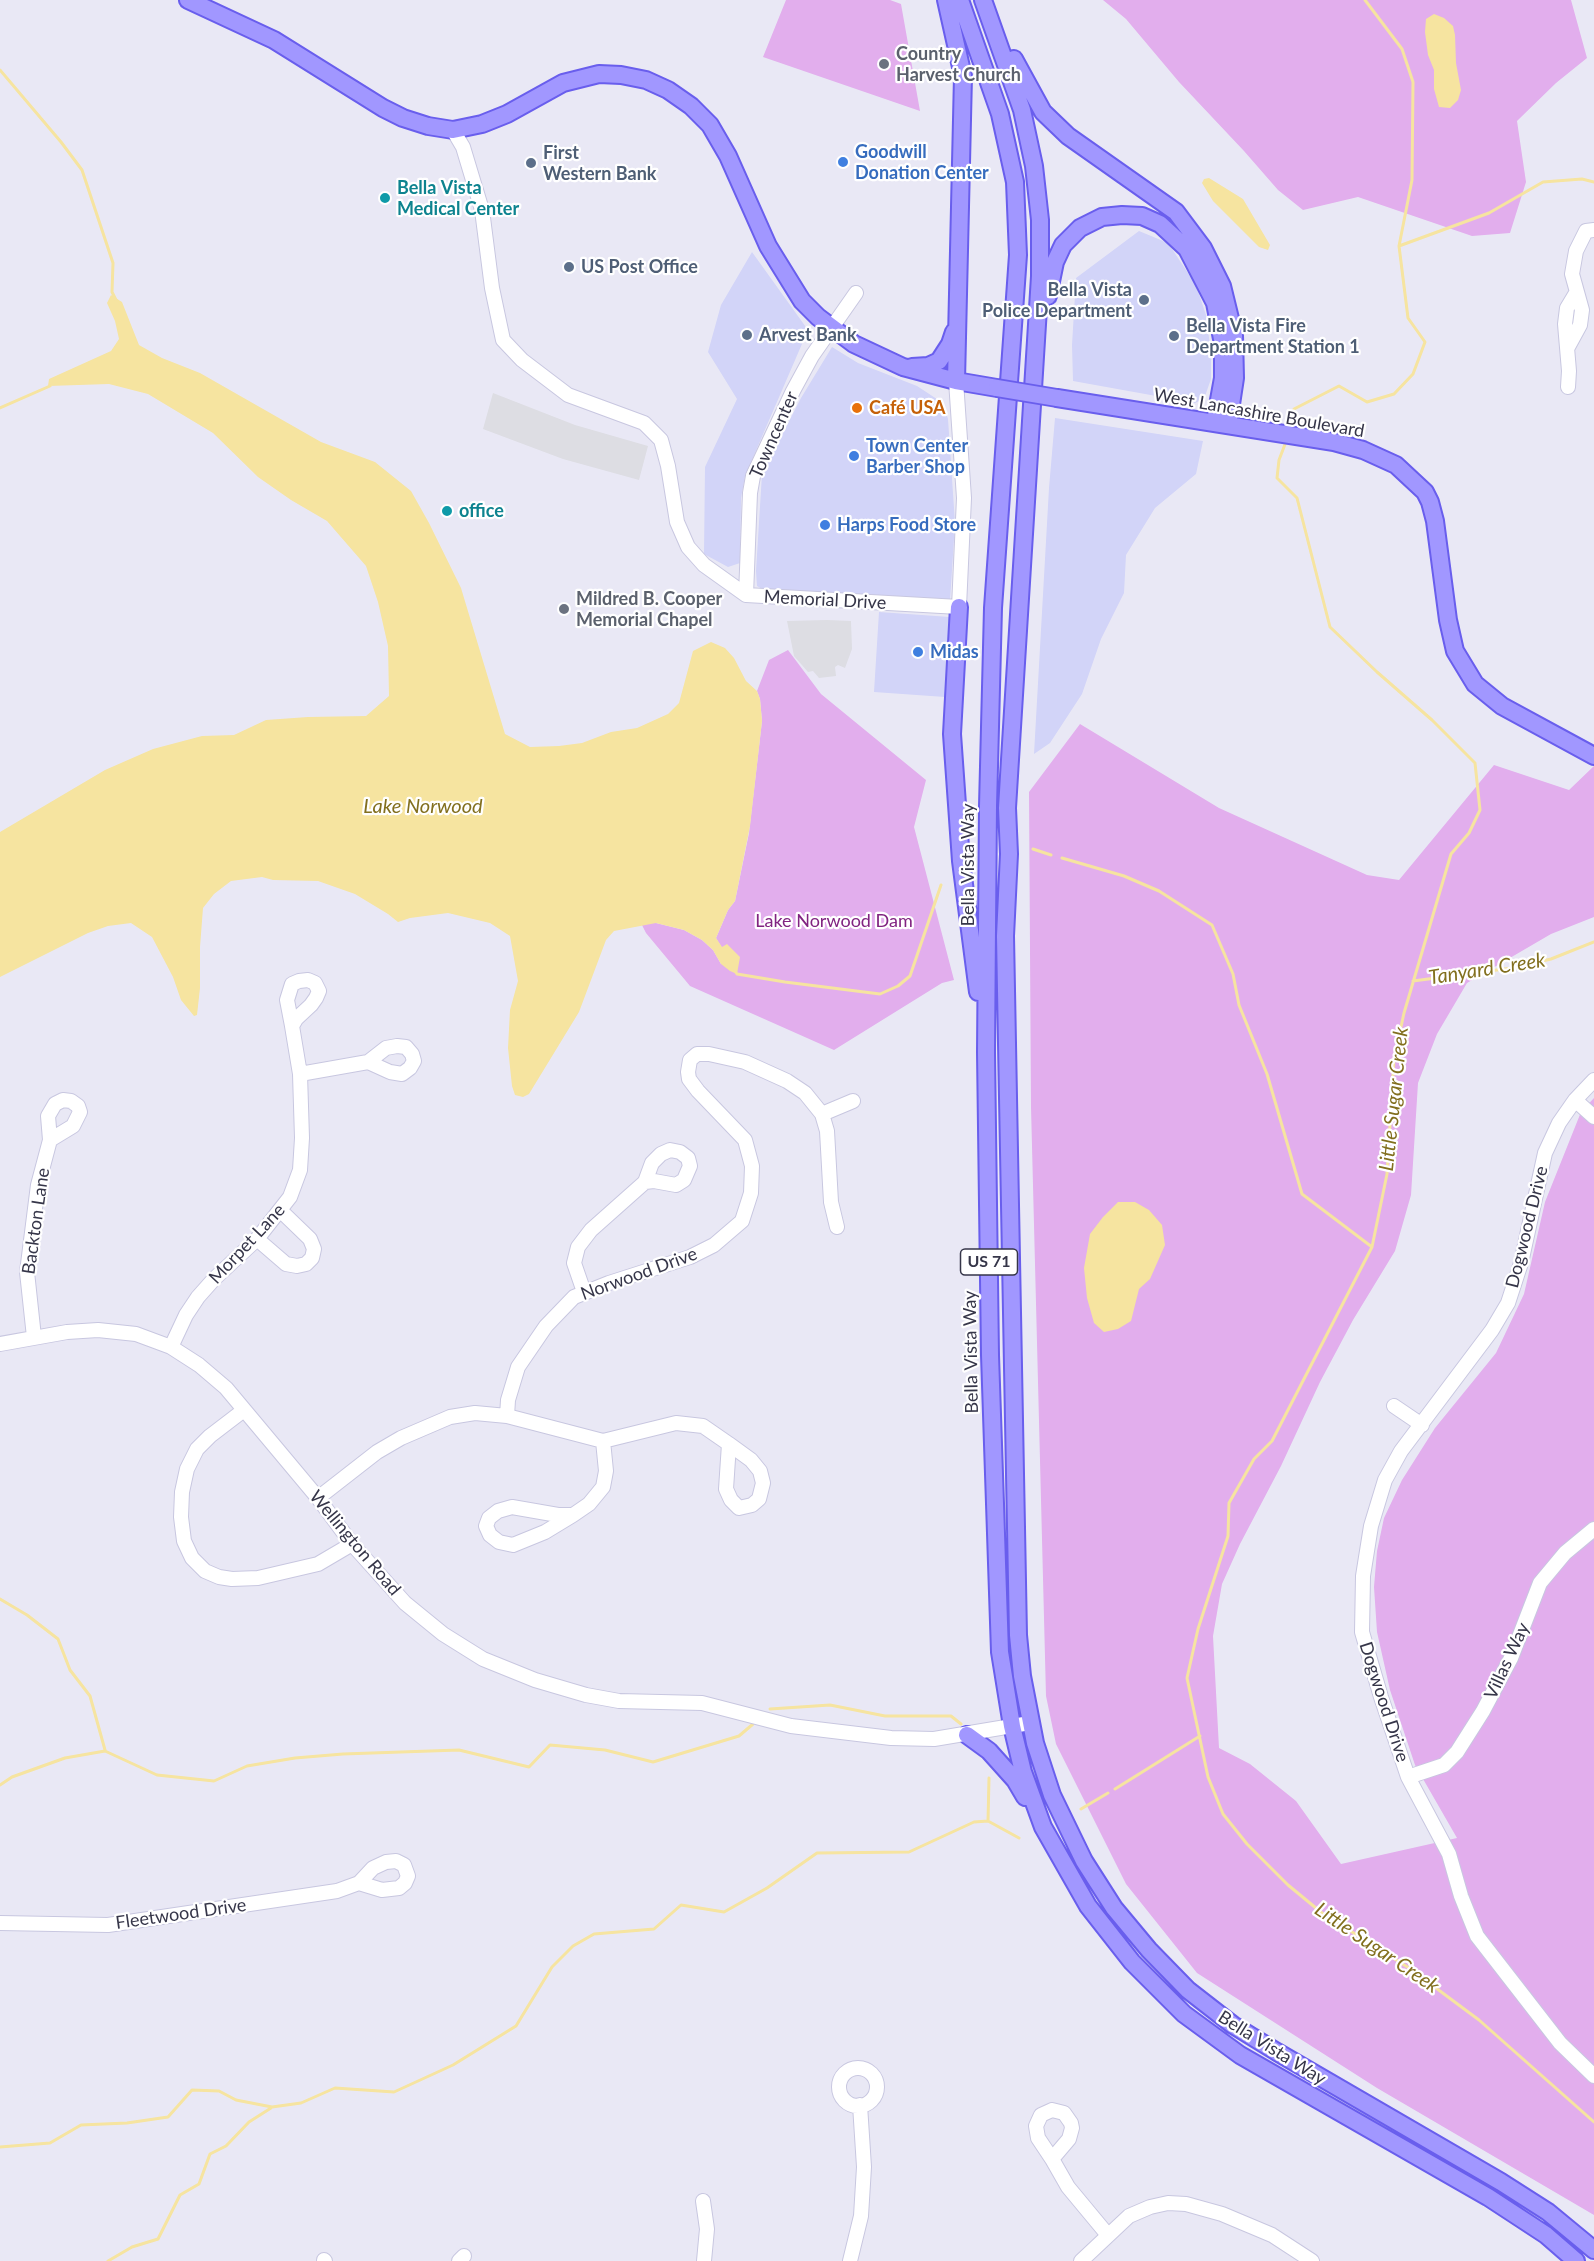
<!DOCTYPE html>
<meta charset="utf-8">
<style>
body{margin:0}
canvas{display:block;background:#e9e8f5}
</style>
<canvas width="1594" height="2261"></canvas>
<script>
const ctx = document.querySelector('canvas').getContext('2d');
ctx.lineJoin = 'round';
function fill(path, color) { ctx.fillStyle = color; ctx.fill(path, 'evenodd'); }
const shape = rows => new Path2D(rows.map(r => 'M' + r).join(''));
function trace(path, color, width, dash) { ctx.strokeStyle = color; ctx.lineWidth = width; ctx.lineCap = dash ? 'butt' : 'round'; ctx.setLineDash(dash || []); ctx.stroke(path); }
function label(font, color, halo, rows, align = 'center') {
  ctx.font = font + ' Lato,sans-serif'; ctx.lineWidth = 4.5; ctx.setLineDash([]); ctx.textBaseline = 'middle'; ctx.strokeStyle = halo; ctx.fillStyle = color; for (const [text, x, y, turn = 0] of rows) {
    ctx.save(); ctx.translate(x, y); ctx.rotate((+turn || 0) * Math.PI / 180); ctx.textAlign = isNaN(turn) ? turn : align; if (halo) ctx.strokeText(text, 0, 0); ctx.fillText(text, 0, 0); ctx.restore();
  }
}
const commercial = shape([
 [1139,231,1168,243,1196,285,1206,315,1211,353,1211,379,1204,399,1195,403,1073,381,1072,345,1076,278],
 [752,252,808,330,745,476,741,498,740,563,728,567,704,554,705,467,737,399,708,352,721,305],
 [832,347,858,363,917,386,943,403,948,419,955,523,950,601,764,590,757,586,756,571,762,474,801,398],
 [1055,418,1203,441,1196,474,1155,508,1126,555,1124,593,1101,639,1082,694,1050,743,1034,754,1049,488],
 [879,612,950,617,945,697,874,692]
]);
const green = shape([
 [786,0,890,0,901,4,920,111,763,57],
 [1103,0,1571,0,1587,58,1556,83,1517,121,1526,182,1510,233,1472,236,1358,197,1303,210,1278,190,1244,151,1179,82,1126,19],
 [788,650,821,694,926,780,914,827,954,980,942,983,834,1050,690,986,646,933,641,923,656,923,684,930,702,940,713,950,721,964,722,948,716,938,728,910,735,901,749,833,762,721,760,699,757,691,769,660],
 [1080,724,1219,808,1367,875,1399,880,1494,765,1569,790,1594,766,1594,917,1551,934,1467,983,1437,1034,1418,1083,1411,1195,1395,1251,1353,1320,1320,1382,1281,1466,1240,1544,1222,1584,1213,1636,1219,1748,1250,1764,1296,1801,1341,1864,1457,1838,1415,1765,1390,1690,1377,1632,1374,1587,1377,1551,1384,1518,1402,1480,1435,1428,1496,1353,1524,1294,1545,1202,1581,1112,1594,1098,1594,2215,1377,2088,1197,1973,1126,1884,1056,1744,1046,1696,1031,1107,1029,792]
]);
const parking = shape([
 [493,393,575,425,648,446,639,480,563,459,483,429],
 [827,620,851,621,852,649,845,668,838,665,835,667,836,676,819,678,813,671,808,672,794,656,787,621]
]);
const water = shape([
 [1434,14,1444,18,1453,26,1455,35,1456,63,1461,90,1458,100,1450,108,1439,107,1434,89,1434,70,1428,55,1425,32,1426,19],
 [1209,178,1243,199,1270,245,1268,250,1259,247,1213,201,1202,183,1204,179],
 [111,295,122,302,139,345,162,358,200,373,321,442,375,462,411,491,429,523,461,588,505,734,530,747,559,746,582,743,611,732,637,728,668,714,679,703,693,651,711,642,725,648,734,658,746,681,757,691,760,699,762,721,750,826,735,901,728,910,716,938,722,947,727,944,740,957,737,974,730,971,721,964,713,950,702,940,684,930,656,923,614,931,606,940,579,1012,529,1094,523,1097,515,1095,512,1086,508,1048,510,1010,518,981,510,936,490,923,448,913,410,918,398,922,388,914,355,894,318,881,273,880,262,877,231,881,214,894,203,908,200,947,200,988,197,1015,194,1016,181,1000,173,977,152,937,131,923,108,926,88,933,0,977,0,832,105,770,153,749,202,736,234,735,266,720,308,717,366,716,389,696,388,646,378,602,366,566,327,521,291,500,258,477,213,433,148,394,109,384,48,386,49,379,111,351,119,339,115,321,107,303],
 [1118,1202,1135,1202,1149,1210,1162,1225,1165,1245,1150,1279,1139,1289,1131,1321,1118,1329,1104,1332,1094,1323,1087,1298,1084,1268,1090,1234,1103,1217]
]);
const stream = shape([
 [0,70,61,142,82,170,113,263,112,292,116,300],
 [1399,246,1489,213,1543,182,1582,179,1594,182],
 [0,408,50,386],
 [1289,430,1294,409,1339,386,1367,402,1394,394,1413,374,1425,342,1408,318,1399,246,1412,180,1413,82,1402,49,1365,0],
 [1287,439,1279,460,1277,478,1297,498,1330,627,1377,672,1432,720,1475,763,1480,810,1469,833,1451,854,1404,1013,1394,1059,1387,1174,1372,1247,1272,1441,1254,1459,1229,1503,1228,1536,1198,1629,1187,1678,1208,1777,1223,1814,1247,1844,1288,1885,1322,1913,1409,1968,1479,2020,1594,2122],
 [1033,849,1051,855],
 [1062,858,1124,876,1159,891,1212,925,1233,974,1239,1005,1267,1074,1302,1194,1372,1247],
 [735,971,737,974,785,982,880,994,898,986,910,976,941,885],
 [1413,981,1512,968,1551,959,1594,942],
 [0,1599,27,1615,58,1639,70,1670,90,1696,105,1750],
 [770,1709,830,1705,885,1716,951,1716,961,1724],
 [0,1785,12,1777,65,1758,105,1751,157,1775,214,1781,247,1766,295,1758,343,1754,459,1750,529,1767,550,1745,605,1750,653,1762,739,1736,753,1724],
 [1115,1789,1200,1736],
 [1081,1809,1108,1793],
 [988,1821,989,1778],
 [0,2147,50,2143,81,2125,127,2123,168,2117,192,2090,219,2091,236,2100,272,2107,301,2103,335,2088,394,2092,453,2065,516,2026,552,1967,573,1946,594,1934,654,1929,681,1905,724,1912,767,1888,817,1853,909,1852,974,1822,988,1821,1019,1838],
 [108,2261,132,2247,158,2239,180,2195,199,2184,210,2154,226,2146,249,2122,271,2108]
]);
const minor = shape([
 [453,130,463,147,482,210,492,288,503,340,522,360,568,395,644,423,661,440,668,466,677,522,688,547,704,565,746,595,959,607,964,498,956,381],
 [1568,347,1580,325,1582,310,1572,274,1576,251,1586,231,1594,230],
 [1568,387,1569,371,1565,324,1567,308,1576,293],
 [746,595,750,493,753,476,793,391,812,356,856,293],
 [300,1074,368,1062,390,1072,402,1074,410,1068,414,1061,412,1054,406,1047,397,1046,386,1048,368,1062],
 [1594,1080,1575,1100,1559,1123,1545,1153,1521,1263,1508,1303,1492,1330,1401,1451,1385,1480,1371,1526,1363,1576,1362,1632,1381,1697,1408,1777,1449,1854,1461,1896,1477,1936,1560,2043,1594,2076],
 [1575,1100,1594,1117],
 [822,1114,853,1101],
 [257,1239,286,1264,297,1266,306,1264,312,1258,314,1249,310,1239,281,1211],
 [584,1292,574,1263,578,1247,591,1230,645,1182,654,1181,676,1185,684,1180,690,1166,688,1158,680,1152,670,1150,661,1154,652,1163,645,1182],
 [34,1337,27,1272,38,1185,50,1140,73,1126,80,1112,78,1106,71,1101,63,1100,55,1104,48,1116,50,1140],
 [0,1344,67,1332,98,1330,136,1334,171,1347,199,1365,226,1388,318,1498,352,1544,405,1603,443,1634,483,1659,535,1680,586,1695,619,1701,702,1703,791,1726,891,1738,934,1739,1030,1723],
 [171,1347,186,1315,198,1297,214,1279,257,1239,290,1197,300,1170,302,1138,300,1074,292,1026,296,1019,311,1005,316,998,319,991,315,983,308,980,299,981,292,984,287,1000,292,1026],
 [1394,1406,1422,1425],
 [244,1410,210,1436,197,1449,187,1469,182,1492,181,1517,184,1541,192,1558,205,1571,219,1577,232,1579,258,1578,318,1564,352,1544],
 [507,1416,508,1400,518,1367,546,1326,574,1297,609,1283,690,1257,714,1245,742,1221,751,1193,752,1166,745,1140,698,1091,689,1079,688,1072,690,1060,697,1054,709,1054,745,1062,787,1081,805,1093,822,1114,827,1131,831,1202,837,1227],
 [318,1498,377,1452,401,1438,450,1417,475,1413,507,1416,603,1441,676,1423,703,1426,729,1444,726,1489,731,1500,739,1508,752,1505,759,1499,763,1483,760,1471,751,1460,729,1444],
 [573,1515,545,1532,513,1545,499,1542,490,1535,486,1526,489,1518,498,1511,512,1507,558,1515,573,1515,589,1504,603,1487,606,1471,603,1441],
 [1408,1777,1444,1765,1457,1752,1483,1711,1511,1658,1540,1583,1565,1553,1594,1529],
 [0,1923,108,1925,337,1891,359,1883,373,1868,386,1862,396,1861,404,1865,408,1876,405,1883,399,1888,382,1890,359,1883],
 '839 2087a19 19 0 1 1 38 0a19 19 0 1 1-38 0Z',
 [1052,2110,1064,2113,1071,2123,1072,2128,1069,2139,1052,2159,1038,2138,1036,2126,1041,2115,1052,2110],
 [1052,2159,1068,2187,1107,2234],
 [703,2201,707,2229,704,2261],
 [324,2260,325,2261],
 [459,2261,464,2256],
 [850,2261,861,2216,864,2167,860,2105],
 [1081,2261,1129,2216,1150,2207,1168,2203,1186,2204,1222,2214,1272,2235,1312,2261]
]);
const major = shape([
 [188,0,274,40,383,108,403,118,428,126,453,130,482,124,507,114,563,83,599,74,621,75,646,80,668,90,691,106,710,125,728,156,768,246,802,301,818,317,854,344,903,367,956,381,997,388],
 [946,0,963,76,956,381],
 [960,0,1000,114,1015,182,1018,255,993,608,988,806,986,1052,990,1355,1000,1652,1012,1726,1023,1772,1043,1827,1088,1906,1132,1962,1184,2014,1240,2055,1488,2197,1546,2235,1576,2261],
 [983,0,1022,110,1034,166,1040,220,1040,276,1007,808,1009,854,1005,936,1018,1635,1022,1676,1035,1743,1052,1795,1084,1861,1114,1908,1149,1950,1188,1990,1233,2025,1277,2052,1501,2182,1548,2212,1594,2250],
 [1014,59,1043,112,1068,136,1176,212,1203,248,1222,286,1234,335,1235,378,1228,424],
 [1048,296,1055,262,1063,245,1080,228,1102,217,1122,215,1142,216,1160,224,1187,249,1215,303,1223,344,1223,378,1215,422],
 [912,367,928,366,939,361,950,344,954,332],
 [1057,398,1334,442,1363,450,1396,465,1425,492,1430,502,1435,521,1448,620,1455,651,1475,684,1502,706,1594,756],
 [959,607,952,734,961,861,978,992],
 [967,1735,989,1751,1015,1780,1025,1797]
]);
const majorBridge = shape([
 [997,388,1057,398]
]);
const markers = [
 [884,64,6,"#6b7280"],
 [843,162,6,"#3f7fe0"],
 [531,163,6,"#5c6f8a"],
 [385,198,6,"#0f9aa8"],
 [569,267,6,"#5c6f8a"],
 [1144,300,6,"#5c6f8a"],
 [747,335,6,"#5c6f8a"],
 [1174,336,6,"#5c6f8a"],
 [857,408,6,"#e8710a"],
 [854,456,6,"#3f7fe0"],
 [447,511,6,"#0f9aa8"],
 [825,525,6,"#3f7fe0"],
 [564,609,6,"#6b7280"],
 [918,652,6,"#3f7fe0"]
];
const shields = [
 [989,1262,57]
];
const shieldNames = [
 ["US 71",989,1262]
];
const worshipNames = [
 ["Country",896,54],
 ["Harvest Church",896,75],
 ["Mildred B. Cooper",576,599],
 ["Memorial Chapel",576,620]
];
const shopNames = [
 ["Goodwill",855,152],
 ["Donation Center",855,173],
 ["Town Center",866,446],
 ["Barber Shop",866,467],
 ["Harps Food Store",837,525],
 ["Midas",930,652]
];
const serviceNames = [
 ["First",543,153],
 ["Western Bank",543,174],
 ["US Post Office",581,267],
 ["Bella Vista",1132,290,"right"],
 ["Police Department",1132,311,"right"],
 ["Bella Vista Fire",1186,326],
 ["Department Station 1",1186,347],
 ["Arvest Bank",759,335]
];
const cultureNames = [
 ["Bella Vista",397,188],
 ["Medical Center",397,209],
 ["office",459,511]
];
const foodNames = [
 ["Café USA",869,408]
];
const streetNames = [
 ["West Lancashire Boulevard",1259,413,10],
 ["Towncenter",774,435,-66],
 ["Memorial Drive",825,600,3],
 ["Bella Vista Way",968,865,-90],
 ["Backton Lane",36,1221,-82],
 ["Dogwood Drive",1527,1227,-76],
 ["Morpet Lane",247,1244,-47],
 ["Norwood Drive",639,1274,-20],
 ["Bella Vista Way",971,1352,-91],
 ["Wellington Road",355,1543,50],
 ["Villas Way",1507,1661,-65],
 ["Dogwood Drive",1384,1702,72],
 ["Fleetwood Drive",181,1914,-8],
 ["Bella Vista Way",1272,2048,32]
];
const parkNames = [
 ["Lake Norwood Dam",834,921]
];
const waterNames = [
 ["Lake Norwood",423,807],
 ["Tanyard Creek",1487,969,-9],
 ["Little Sugar Creek",1394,1099,-84],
 ["Little Sugar Creek",1377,1948,34]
];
fill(commercial, '#d2d4f8');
fill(green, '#e2aeed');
fill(parking, '#dddde3');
fill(water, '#f6e4a0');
trace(stream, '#f6e4a0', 3);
trace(minor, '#c8c7e0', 16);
trace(major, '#695eed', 20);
trace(minor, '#fff', 14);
trace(major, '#a197ff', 16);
trace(majorBridge, '#695eed', 20, []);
trace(majorBridge, '#a197ff', 16);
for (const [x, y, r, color] of markers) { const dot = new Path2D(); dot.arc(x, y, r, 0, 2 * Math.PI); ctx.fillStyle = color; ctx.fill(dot); trace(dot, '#fff', 2); }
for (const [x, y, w] of shields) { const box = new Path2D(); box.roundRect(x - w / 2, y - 13, w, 26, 4.5); ctx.fillStyle = '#fff'; ctx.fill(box); trace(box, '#363649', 1.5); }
label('bold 16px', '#363649', null, shieldNames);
label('bold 18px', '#5b616d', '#fff', worshipNames, 'left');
label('bold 18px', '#366cbe', '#fff', shopNames, 'left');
label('bold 18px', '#4e5e75', '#fff', serviceNames, 'left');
label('bold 18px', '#0d838f', '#fff', cultureNames, 'left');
label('bold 18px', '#c56008', '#fff', foodNames, 'left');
label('18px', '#363649', '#fff', streetNames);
label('18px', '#812481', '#fff', parkNames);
label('italic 20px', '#826f1e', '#fff', waterNames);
</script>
